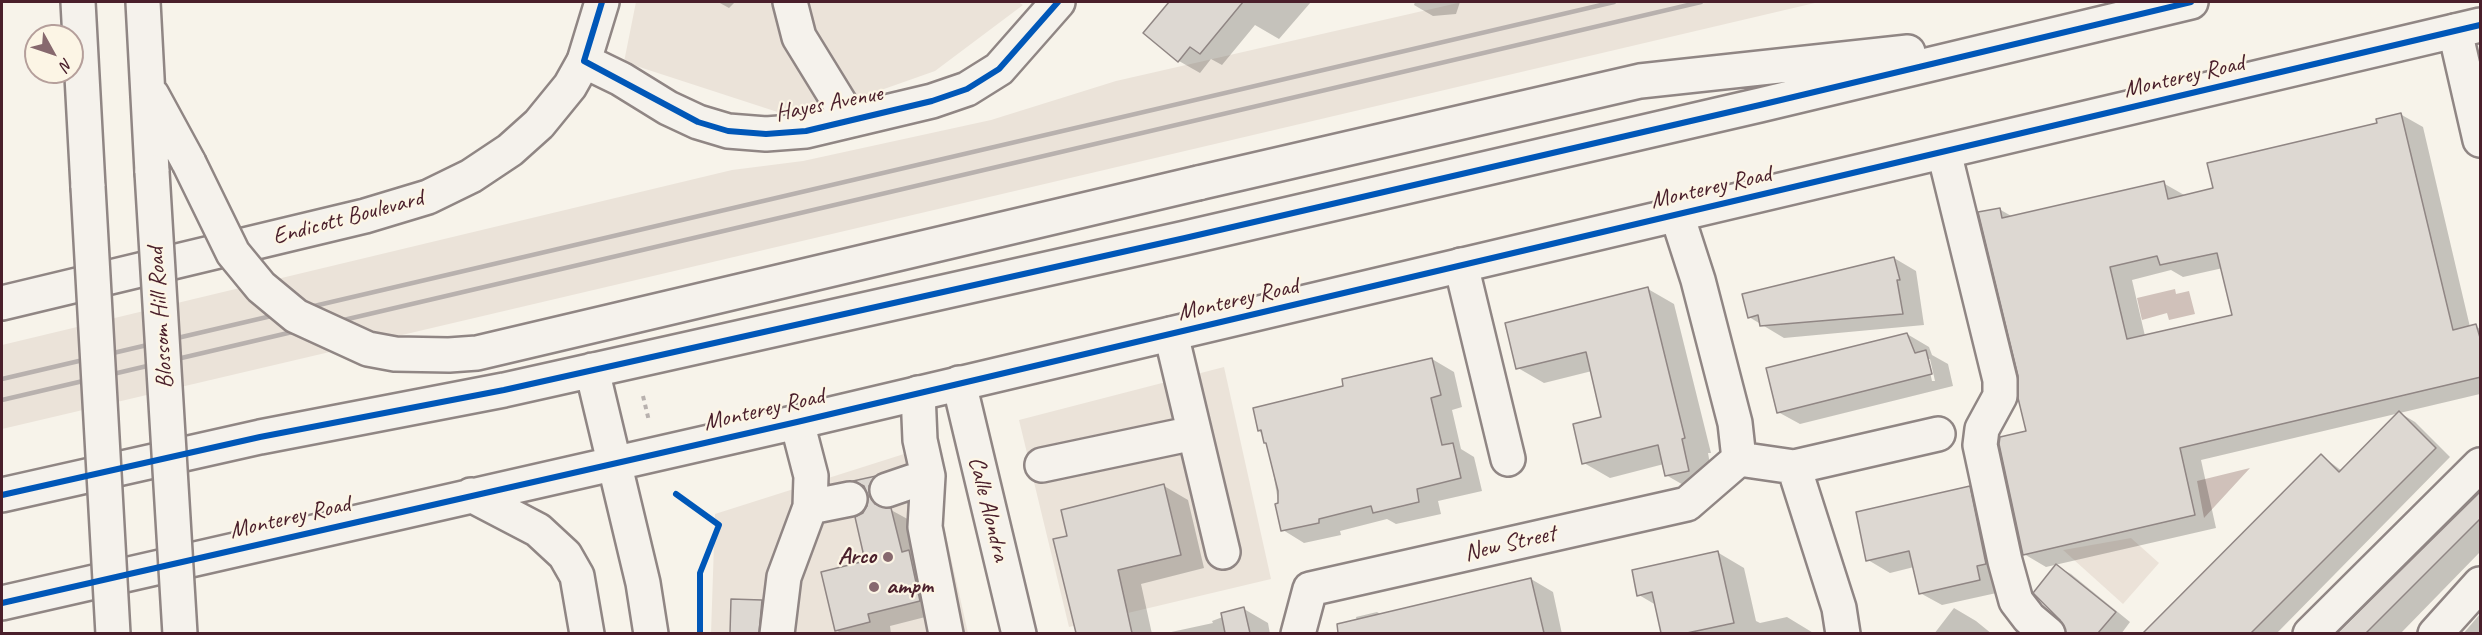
<!DOCTYPE html>
<style>
body{margin:0}
#map{position:relative;width:2482px;height:635px;overflow:hidden;background:#f7f3ea;font-family:Caveat,sans-serif}
canvas{display:block}
.frame{position:absolute;inset:0;border:3px solid #4a1f2b;pointer-events:none}
.north{position:absolute;left:24px;top:24px;width:60px;height:60px;box-sizing:border-box;background:#fcf5e5;border:2px solid #b59f9b;border-radius:50%;rotate:130deg;font-size:16px;font-weight:700;line-height:24px;text-align:center;color:#4a1f2b}
.north::after{content:'';display:block;margin:auto;width:21px;height:27px;background:#87696e;clip-path:polygon(50% 0,100% 100%,50% 72%,0 100%)}
</style>
<div id="map">
<canvas width="2482" height="635"></canvas>
<div class="frame"></div>
<div class="north">N</div>
</div>
<script>
const ctx = document.querySelector('canvas').getContext('2d');
ctx.lineJoin = 'round';
function fill(path, color) { ctx.fillStyle = color; ctx.fill(path, 'evenodd'); }
const shape = rows => new Path2D(rows.map(r => 'M' + r).join(''));
function trace(path, color, width, dash) { ctx.strokeStyle = color; ctx.lineWidth = width; ctx.lineCap = dash ? 'butt' : 'round'; ctx.setLineDash(dash || []); ctx.stroke(path); }
function label(font, color, halo, rows, align = 'center') {
  ctx.font = font + ' Caveat,sans-serif'; ctx.lineWidth = 4.5; ctx.setLineDash([]); ctx.textBaseline = 'middle'; ctx.strokeStyle = halo; ctx.fillStyle = color; for (const [text, x, y, turn = 0] of rows) {
    ctx.save(); ctx.translate(x, y); ctx.rotate((+turn || 0) * Math.PI / 180); ctx.textAlign = isNaN(turn) ? turn : align; if (halo) ctx.strokeText(text, 0, 0); ctx.fillText(text, 0, 0); ctx.restore();
  }
}
const built = shape([
 [636,2,1018,2,1023,5,935,71,799,119,624,62],
 [1462,2,1819,2,2,429,2,345,732,170,803,161,991,120,1116,81],
 [1224,367,1271,579,1069,627,1019,420],
 [926,447,968,633,711,634,715,514]
]);
const green = shape([
 [2131,538,2159,563,2123,604,2063,550]
]);
const water = shape([
 [2175,289,2176,294,2189,291,2195,314,2169,320,2167,313,2142,320,2137,298],
 [2250,468,2204,518,2197,481]
]);
const shadow = shape([
 [718,2,735,2,729,8],
 [1169,2,1311,2,1279,39,1255,25,1222,65,1211,59,1200,73,1179,61,1145,33],
 [1415,2,1460,2,1456,14,1433,16,1414,5],
 [2400,114,2423,127,2470,327,2480,328,2480,394,2201,460,2216,528,2046,567,2024,554,2027,432,1999,209,2013,217,2163,183,2186,196,2214,189],
 [2223,268,2234,316,2145,336,2132,280,2171,270,2183,277],
 [1894,258,1916,271,1924,325,1784,338,1749,317],
 [1648,289,1674,304,1711,453,1708,453,1714,486,1692,490,1666,475,1664,464,1610,478,1584,463,1603,418,1592,371,1544,383,1518,368],
 [1907,334,1929,347,1932,355,1948,364,1953,386,1800,424,1778,412],
 [1927,359,1930,359,1935,381,1932,381],
 [1432,359,1454,372,1462,407,1452,410,1461,449,1474,457,1482,491,1438,501,1441,514,1396,524,1387,519,1340,531,1341,535,1304,543,1283,530,1268,443,1259,430,1345,387],
 [2400,413,2415,422,2450,457,2276,634,2146,632,2322,456,2342,471],
 [875,477,896,489,890,499,891,510,913,522,941,613,890,626,891,634,842,634,836,630,867,562,864,514,869,506,870,496,865,486,857,482],
 [1164,486,1188,500,1204,568,1141,584,1152,634,1098,634,1069,537],
 [1970,488,1991,501,2001,592,1942,605,1920,593,1914,567,1890,573,1868,560],
 [2480,493,2480,552,2400,634,2339,634],
 [1717,552,1744,568,1756,621,1760,623,1787,617,1815,634,1663,634,1656,605,1639,595],
 [2056,566,2071,574,2130,622,2121,634,2067,634],
 [1531,579,1553,592,1562,634,1360,634,1356,617,1377,612,1382,615],
 [733,601,762,602,769,606,767,634,731,634],
 [1954,608,1976,621,1992,634,1934,634],
 [1244,609,1268,623,1270,634,1162,634,1213,623,1212,621],
 [2480,614,2480,634,2463,634]
]);
const building = shape([
 [1169,2,1243,2,1200,54,1190,47,1178,62,1143,33,1169,2],
 [2401,113,2453,330,2476,324,2481,341,2481,377,2180,448,2195,515,2023,555,1999,444,2000,437,2026,431,2018,398,2018,376,1978,212,2000,208,2002,218,2164,181,2168,199,2213,188,2207,163,2377,123,2376,119,2401,113],
 [2217,253,2232,315,2127,339,2110,267,2157,256,2160,265,2217,253],
 [1894,257,1900,280,1897,280,1903,314,1760,326,1758,315,1748,318,1742,294,1894,257],
 [1648,287,1685,438,1682,439,1689,471,1665,476,1658,445,1582,464,1573,424,1601,417,1586,352,1516,369,1505,323,1648,287],
 [1907,333,1915,353,1926,350,1932,374,1777,413,1766,368,1907,333],
 [1432,358,1441,395,1431,398,1442,445,1453,443,1461,478,1417,489,1419,502,1373,513,1371,506,1319,519,1319,523,1281,531,1275,504,1278,503,1278,491,1266,443,1264,443,1261,430,1258,431,1253,408,1343,386,1342,379,1432,358],
 [2399,411,2436,448,2251,633,2143,633,2321,454,2339,472,2399,411],
 [876,476,869,486,870,497,875,504,891,508,902,552,909,550,920,601,868,614,870,622,835,631,821,572,865,561,855,517,863,513,867,506,868,496,864,486,853,481,876,476],
 [1164,484,1181,555,1118,570,1132,633,1076,633,1053,539,1067,536,1061,510,1164,484],
 [1970,486,1986,564,1977,566,1980,580,1919,594,1909,551,1866,561,1856,512,1970,486],
 [2481,491,2481,518,2366,633,2337,633,2481,491],
 [1718,551,1734,623,1687,633,1661,633,1652,592,1637,596,1632,570,1718,551],
 [2056,564,2116,612,2098,633,2066,633,2060,620,2033,593,2056,564],
 [1531,578,1544,633,1338,633,1337,624,1531,578],
 [731,599,762,600,759,633,730,633,731,599],
 [1244,607,1250,633,1225,633,1221,613,1244,607]
]);
const path = shape([
 [643,396,649,421]
]);
const minor = shape([
 [790,2,799,37,850,120],
 [2455,31,2480,140],
 [584,61,621,79,668,108,698,122,728,131,766,134,806,131,932,101,967,89,999,69,1058,2],
 [1944,152,2000,380,2000,396,1982,429,1980,445,2005,561,2016,601,2029,618,2048,634],
 [1461,265,1508,459],
 [1171,334,1223,552],
 [959,383,1019,634],
 [918,393,920,440,928,476,925,527,946,634],
 [1739,459,1794,467,1839,608,1843,634],
 [1042,465,1194,433],
 [1794,467,1938,434],
 [887,490,928,476],
 [810,507,850,499],
 [777,634,784,577,810,507,811,476,797,422],
 [1298,634,1310,589,1687,504,1739,459,1735,423,1698,280,1677,215],
 [2310,634,2480,465],
 [2435,634,2480,584]
]);
const major = shape([
 [78,2,88,187],
 [143,2,152,172],
 [152,95,189,163],
 [1198,183,1640,81,1908,52],
 [2,303,365,216,428,197,471,176,510,150,539,124,570,86,584,61,602,2],
 [592,370,643,583,651,634],
 [2,495,260,437,504,390,1185,238,1760,105,2191,2],
 [471,495,538,530,565,555,577,576,587,634],
 [2,603,797,422,2480,25]
]);
const rail = shape([
 [2,379,1614,2],
 [2,400,1701,2]
]);
const majorBridge = shape([
 [189,163,233,253,261,287,296,316,368,349,395,354,449,355,477,353,1198,183],
 [152,172,180,634],
 [88,187,113,634]
]);
const cycleway = shape([
 [602,2,584,61,698,122,728,131,766,134,806,131,932,101,967,89,999,69,1058,2],
 [676,494,719,525,700,573,700,634],
 [2,495,260,437,504,390,1185,238,1760,105,2191,2],
 [2,603,797,422,2480,25]
]);
const markers = [
 [888,557,6,"#87696e"],
 [874,587,6,"#87696e"]
];
const streetNames = [
 ["Monterey Road",2184,77,-13],
 ["Hayes Avenue",829,104,-11],
 ["Monterey Road",1711,188,-13],
 ["Endicott Boulevard",348,218,-15],
 ["Monterey Road",1238,300,-13],
 ["Blossom Hill Road",161,318,-94],
 ["Monterey Road",764,410,-13],
 ["Calle Alondra",988,509,76],
 ["Monterey Road",290,518,-13],
 ["New Street",1510,544,-13]
];
const poiNames = [
 ["Arco",876,557],
 ["ampm",886,587,"left"]
];
fill(built, '#ebe3d9');
fill(green, '#ebe2d8');
fill(water, '#d0c1ba');
fill(shadow, '#0003');
fill(building, '#ddd8d2');
trace(building, '#908684', 1.5);
trace(minor, '#908684', 38);
trace(major, '#908684', 38);
trace(path, '#b8b1ae', 4, [4.5, 4.5]);
trace(minor, '#f5f2ec', 33);
trace(major, '#f5f2ec', 33);
trace(rail, '#b8b1ae', 4.5);
trace(majorBridge, '#908684', 38, []);
trace(majorBridge, '#f5f2ec', 33);
trace(cycleway, '#0057b8', 6);
for (const [x, y, r, color] of markers) { const dot = new Path2D(); dot.arc(x, y, r, 0, 2 * Math.PI); ctx.fillStyle = color; ctx.fill(dot); trace(dot, '#fcf5e5', 2); }
label('24px', '#4a1f2b', '#fcf5e5', streetNames);
label('bold 24px', '#4a1f2b', '#fcf5e5', poiNames, 'right');
</script>
